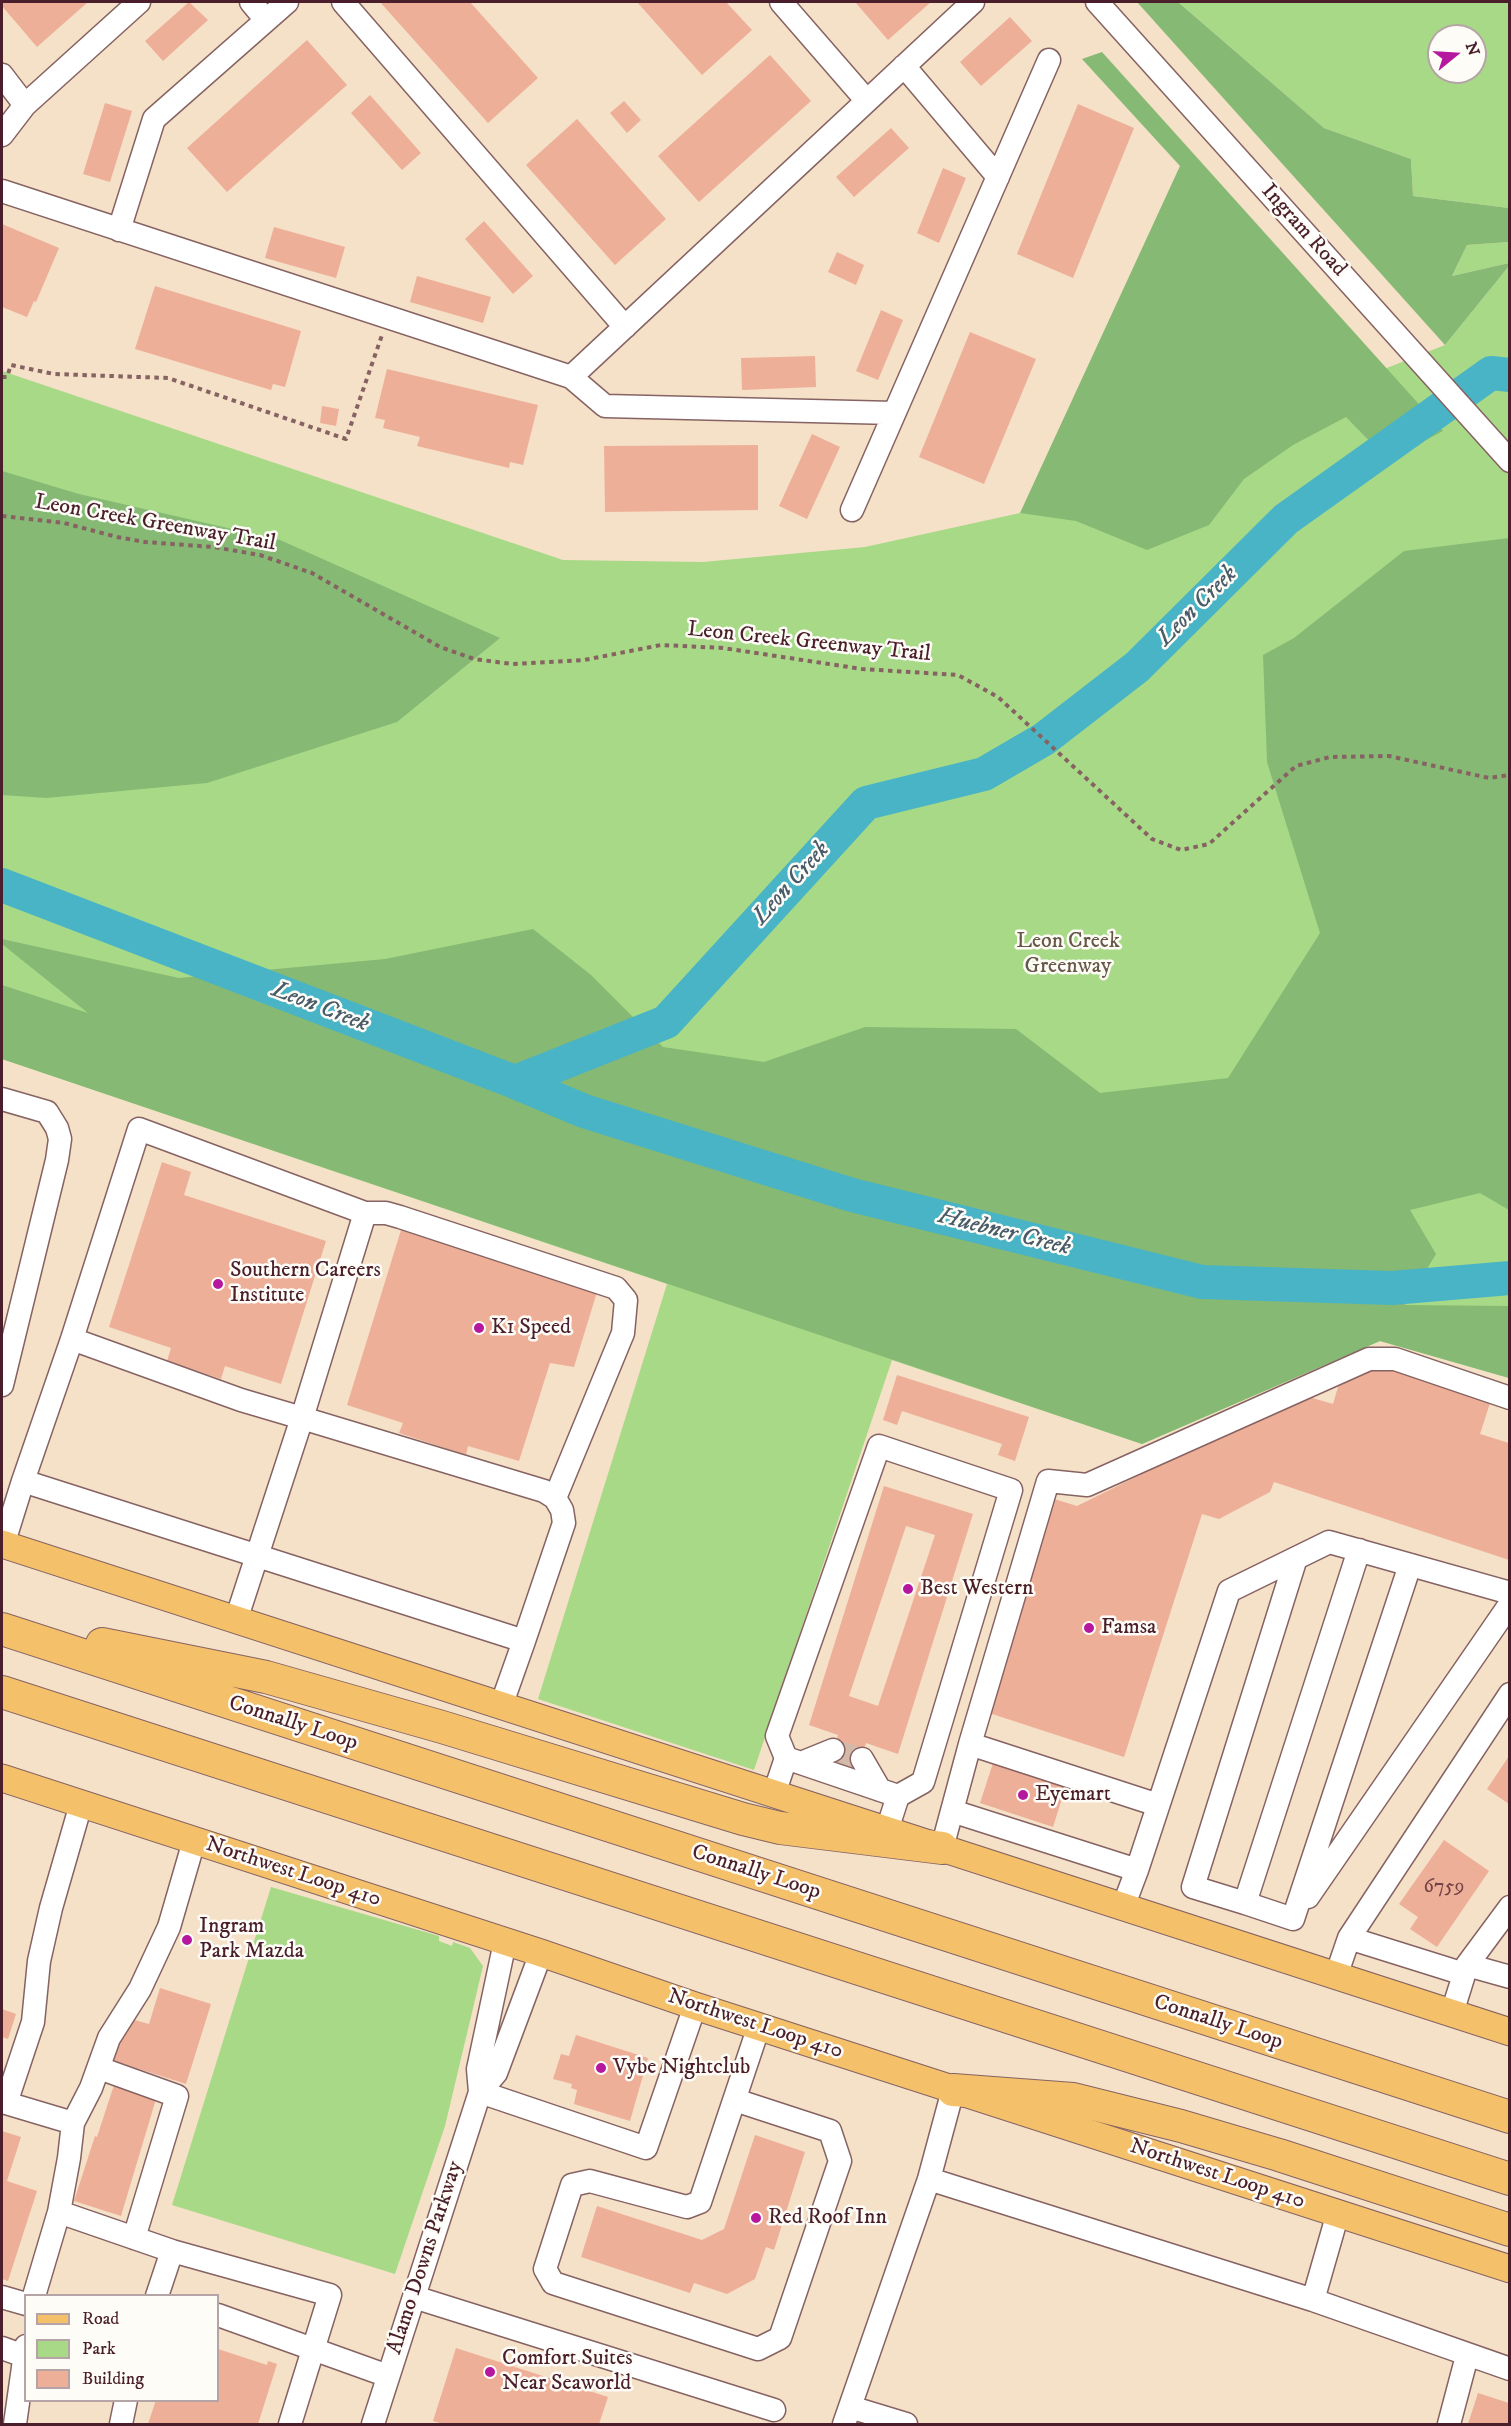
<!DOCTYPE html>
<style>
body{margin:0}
#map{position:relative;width:1511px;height:2426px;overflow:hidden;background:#f5e0c8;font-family:"IM FELL DW Pica",serif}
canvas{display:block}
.frame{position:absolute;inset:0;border:3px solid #4a1f2b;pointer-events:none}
.legend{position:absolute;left:24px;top:2294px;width:195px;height:108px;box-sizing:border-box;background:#fdfcf7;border:2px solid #b5a4a5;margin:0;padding:8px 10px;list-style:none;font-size:18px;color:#4a1f2b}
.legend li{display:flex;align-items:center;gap:12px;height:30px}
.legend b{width:30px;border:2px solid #b5a4a5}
.north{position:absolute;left:1427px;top:24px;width:60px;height:60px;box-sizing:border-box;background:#fdfcf7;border:2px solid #b5a4a5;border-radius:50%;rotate:72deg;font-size:16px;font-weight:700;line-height:24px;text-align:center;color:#4a1f2b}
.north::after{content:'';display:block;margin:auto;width:21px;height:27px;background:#b5179e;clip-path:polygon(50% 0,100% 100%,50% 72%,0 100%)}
</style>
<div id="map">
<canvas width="1511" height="2426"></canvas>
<div class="frame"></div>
<ul class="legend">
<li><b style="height:8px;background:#f4c16a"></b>Road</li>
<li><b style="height:16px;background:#a8d987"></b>Park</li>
<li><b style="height:16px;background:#eeaf98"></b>Building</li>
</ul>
<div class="north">N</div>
</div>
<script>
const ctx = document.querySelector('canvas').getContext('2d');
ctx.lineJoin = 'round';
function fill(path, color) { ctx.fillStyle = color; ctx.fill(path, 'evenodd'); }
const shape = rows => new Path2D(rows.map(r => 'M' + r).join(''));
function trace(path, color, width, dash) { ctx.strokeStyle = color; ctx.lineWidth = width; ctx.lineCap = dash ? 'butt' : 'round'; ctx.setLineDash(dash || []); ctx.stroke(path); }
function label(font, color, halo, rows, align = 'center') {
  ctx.font = font + ' "IM FELL DW Pica",serif'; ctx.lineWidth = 5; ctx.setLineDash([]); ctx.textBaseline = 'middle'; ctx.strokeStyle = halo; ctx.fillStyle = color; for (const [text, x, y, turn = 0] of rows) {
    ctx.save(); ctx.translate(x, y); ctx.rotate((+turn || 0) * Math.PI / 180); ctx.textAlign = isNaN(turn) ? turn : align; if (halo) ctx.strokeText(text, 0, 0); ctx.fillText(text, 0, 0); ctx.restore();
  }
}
const green = shape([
 [1178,2,1509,2,1509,208,1413,196,1411,159,1324,128],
 [1439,36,1475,36,1475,72,1439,72],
 [1509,242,1509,263,1452,276,1467,245],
 [1509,266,1509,1378,1380,1341,1142,1444,892,1360,754,1770,538,1699,667,1284,2,1059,2,371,563,560,703,562,865,547,1020,513,1445,345],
 [271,1887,439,1936,439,1941,452,1946,453,1942,470,1948,483,1966,445,2126,395,2274,172,2205]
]);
const forest = shape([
 [1137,2,1178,2,1324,128,1411,159,1413,196,1509,208,1509,242,1467,245,1452,276,1509,263,1509,266,1445,345],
 [1102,52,1443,431,1388,460,1346,417,1293,445,1244,479,1209,525,1147,550,1076,521,1020,513,1180,166,1082,59],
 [2,471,79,494,280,540,500,638,397,722,207,783,46,798,2,795],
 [1509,538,1509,1210,1480,1193,1410,1210,1436,1254,1405,1305,1509,1306,1509,1378,1380,1341,1142,1444,2,1059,2,985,88,1013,2,944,2,939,179,978,385,959,533,929,591,975,663,1047,764,1062,865,1027,1016,1029,1100,1093,1228,1078,1320,933,1267,762,1263,655,1294,638,1404,551]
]);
const river = shape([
 [2,885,515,1082,666,1022,866,803,984,774,1044,739,1137,667,1286,519,1491,373,1510,375],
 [515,1082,584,1111,852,1195,1202,1282,1392,1288,1510,1278]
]);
const building = shape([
 [2,2,88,2,37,47,2,6],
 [189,2,208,20,163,61,145,41],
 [380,2,470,2,538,78,488,123],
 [637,2,726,2,752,30,702,75],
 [855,2,931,2,888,40],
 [1010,17,1032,41,981,86,960,62],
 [307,40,347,85,227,192,187,148],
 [770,55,811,101,699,202,658,156],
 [370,95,421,153,402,170,351,113],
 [624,101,641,120,627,133,610,113],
 [105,103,132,111,110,182,83,174],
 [1078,104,1134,128,1073,278,1017,254],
 [577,119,666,219,615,265,526,165],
 [891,128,909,148,854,197,836,177],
 [943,168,966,178,939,243,917,233],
 [484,221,533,276,513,294,465,239],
 [2,224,59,248,36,302,34,301,27,317,2,307],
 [274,227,345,247,336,278,265,258],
 [837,252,864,265,856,285,828,272],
 [417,276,491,297,483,323,410,302],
 [155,286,301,331,285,387,273,384,271,390,135,349],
 [881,310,903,320,878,380,856,371],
 [970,332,1036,359,984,484,919,457],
 [815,356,816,387,742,390,741,358],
 [387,369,538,405,523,465,510,462,509,468,417,446,420,437,383,428,385,420,375,418],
 [322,406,339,409,336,426,320,423],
 [812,434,840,447,807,519,779,506],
 [758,445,758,510,605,512,604,446],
 [162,1162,191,1172,184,1195,326,1241,281,1384,225,1366,221,1379,167,1361,171,1348,109,1327],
 [401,1230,597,1292,574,1367,550,1363,519,1461,468,1446,466,1455,399,1433,403,1423,347,1405],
 [1375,1360,1491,1400,1480,1434,1509,1443,1509,1560,1274,1482,1270,1492,1219,1519,1202,1514,1124,1757,986,1712,1054,1499,1077,1506,1302,1395,1333,1404,1341,1377],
 [897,1375,1029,1417,1015,1461,998,1455,1002,1444,902,1411,897,1425,883,1420],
 [884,1486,973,1514,898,1754,866,1743,857,1773,829,1766,838,1735,809,1725],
 [906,1526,935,1535,878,1706,849,1696],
 [1509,1756,1509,1804,1487,1789],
 [993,1763,1066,1786,1053,1827,980,1803],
 [1444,1840,1489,1871,1437,1947,1410,1929,1418,1917,1399,1904],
 [160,1988,211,2004,186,2084,111,2060,124,2017,149,2024],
 [2,2009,16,2014,8,2039,2,2037],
 [576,2035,648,2058,630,2121,574,2104,577,2090,571,2088,572,2084,553,2079,561,2054,569,2056],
 [114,2085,156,2099,121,2216,74,2201,95,2136,97,2137],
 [2,2131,21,2137,7,2181,37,2191,8,2281,2,2279],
 [755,2135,805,2152,774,2250,766,2247,755,2279,727,2294,694,2283,690,2293,581,2257,597,2206,702,2240,724,2229],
 [456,2348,608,2397,599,2424,443,2424,433,2421],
 [218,2349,267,2365,268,2361,277,2364,258,2424,148,2424,156,2400,218,2400],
 [1478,2393,1509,2403,1509,2424,1468,2424]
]);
const minorTunnel = shape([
 [833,1750,862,1759]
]);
const path = shape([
 [2,377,7,377,11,365,54,374,168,378,346,439,382,335],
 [2,516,64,523,117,537,145,542,213,547,260,555,312,573,440,647,474,659,512,664,584,660,661,645,723,648,862,669,958,675,998,697,1152,839,1181,850,1209,844,1296,766,1330,757,1389,756,1489,778,1510,775]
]);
const minor = shape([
 [251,2,266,20],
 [343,2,625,327],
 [781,2,867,101],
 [1097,2,1510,461],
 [904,66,998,177],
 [2,75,25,105],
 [2,135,25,105,139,2],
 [2,191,571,377,605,406,894,413],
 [119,230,154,119,287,2],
 [571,377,973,2],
 [852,510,1049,60],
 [2,1099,47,1112,57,1128,60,1139,57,1160,2,1385],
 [365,1213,386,1213,400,1217,616,1288,626,1300,623,1333,555,1498],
 [72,1339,241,1400,302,1418,236,1620],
 [3,1545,23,1481],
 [1296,1558,1193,1887,1245,1903,1359,1550],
 [501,1706,524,1641,23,1481,72,1339,139,1129,365,1213,302,1418,544,1491,555,1498,562,1510,564,1523,524,1641],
 [970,1744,1158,1805],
 [786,1758,898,1796],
 [862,1759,880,1790],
 [801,1763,833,1750],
 [774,1794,786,1758,777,1736,879,1446,1011,1490,923,1782,898,1796,887,1830],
 [952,1811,1137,1870],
 [942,1848,970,1744,1048,1481,1087,1485,1369,1359,1395,1359,1510,1398],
 [1308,1897,1510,1604],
 [1245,1903,1293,1919,1410,1565],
 [1123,1907,1137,1870,1229,1591,1329,1542,1510,1593],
 [1349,1938,1464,1974],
 [1467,1965,1510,1907],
 [1336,1976,1349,1938,1510,1694],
 [1452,2013,1467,1965,1510,1977],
 [99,2068,177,2096,134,2238],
 [480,2092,646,2148,695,2006],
 [480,2092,478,2069,505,1942],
 [735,2100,830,2131,840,2161,780,2338,758,2349,553,2283,545,2269,572,2185,590,2181,687,2207,700,2202,759,2026],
 [73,2123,91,2088,109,2038,140,1989,169,1927,194,1841],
 [929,2179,1313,2300,1510,2369],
 [59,2212,172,2251,157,2296],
 [172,2251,330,2295,290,2424],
 [34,2296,59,2212,69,2158,73,2123,6,2103,33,2022,39,1961,51,1908,81,1804],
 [2,2297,26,2304],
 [414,2297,774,2410],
 [1313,2300,1338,2213],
 [218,2315,388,2376],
 [2,2348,24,2356],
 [850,2407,906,2424],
 [15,2424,26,2346],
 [121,2424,126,2400],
 [373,2424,480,2092,496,2073,541,1953],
 [844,2424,929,2179,953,2090],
 [1449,2424,1467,2356]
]);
const major = shape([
 [2,1544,1510,2032],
 [2,1778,541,1953,695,2006,1510,2269]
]);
const highway = shape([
 [2,1629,1510,2117],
 [102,1644,266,1677,442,1727,743,1819,780,1828,942,1848],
 [2,1692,1510,2179],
 [953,2090,1073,2099,1181,2126,1279,2155,1510,2230]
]);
const markers = [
 [218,1284,6,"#b5179e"],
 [479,1328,6,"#b5179e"],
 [908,1589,6,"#b5179e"],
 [1089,1628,6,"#b5179e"],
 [1023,1795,6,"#b5179e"],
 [187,1940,6,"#b5179e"],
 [601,2068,6,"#b5179e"],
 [756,2218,6,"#b5179e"],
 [490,2372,6,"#b5179e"]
];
const numberNames = [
 ["6759",1444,1888]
];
const streetNames = [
 ["Ingram Road",1303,231,48],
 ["Leon Creek Greenway Trail",155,524,10],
 ["Leon Creek Greenway Trail",809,643,6],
 ["Connally Loop",293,1724,18],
 ["Northwest Loop 410",293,1873,18],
 ["Connally Loop",756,1873,18],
 ["Connally Loop",1218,2023,18],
 ["Northwest Loop 410",755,2025,18],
 ["Northwest Loop 410",1217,2175,18],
 ["Alamo Downs Parkway",426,2258,-72]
];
const parkNames = [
 ["Leon Creek",1068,942],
 ["Greenway",1068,967]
];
const poiNames = [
 ["Southern Careers",230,1271],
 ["Institute",230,1296],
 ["K1 Speed",491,1328],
 ["Best Western",920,1589],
 ["Famsa",1101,1628],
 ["Eyemart",1035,1795],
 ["Ingram",199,1927],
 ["Park Mazda",199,1952],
 ["Vybe Nightclub",613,2068],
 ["Red Roof Inn",768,2218],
 ["Comfort Suites",502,2359],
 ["Near Seaworld",502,2384]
];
const waterNames = [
 ["Leon Creek",1198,607,-45],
 ["Leon Creek",792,884,-48],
 ["Leon Creek",320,1008,21],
 ["Huebner Creek",1004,1233,14]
];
fill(green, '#a8d987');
fill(forest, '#86b974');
trace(river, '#48b4c5', 34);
fill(building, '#eeaf98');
trace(minorTunnel, '#d3b9a9', 22, [22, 11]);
trace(minor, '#866362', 25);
trace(major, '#866362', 29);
trace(highway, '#866362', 34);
trace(path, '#866362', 4, [4.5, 4.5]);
trace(minor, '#fff', 22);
trace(major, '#f4c16a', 27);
trace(highway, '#f4c16a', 32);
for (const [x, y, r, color] of markers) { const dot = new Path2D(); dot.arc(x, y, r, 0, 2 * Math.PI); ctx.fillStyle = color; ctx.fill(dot); trace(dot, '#fdfcf7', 2); }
label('20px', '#734346', null, numberNames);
label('22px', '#4a1f2b', '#fdfcf7', streetNames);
label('22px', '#665747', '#fdfcf7', parkNames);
label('22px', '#4a1f2b', '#fdfcf7', poiNames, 'left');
label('italic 24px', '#495b69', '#fdfcf7', waterNames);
</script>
